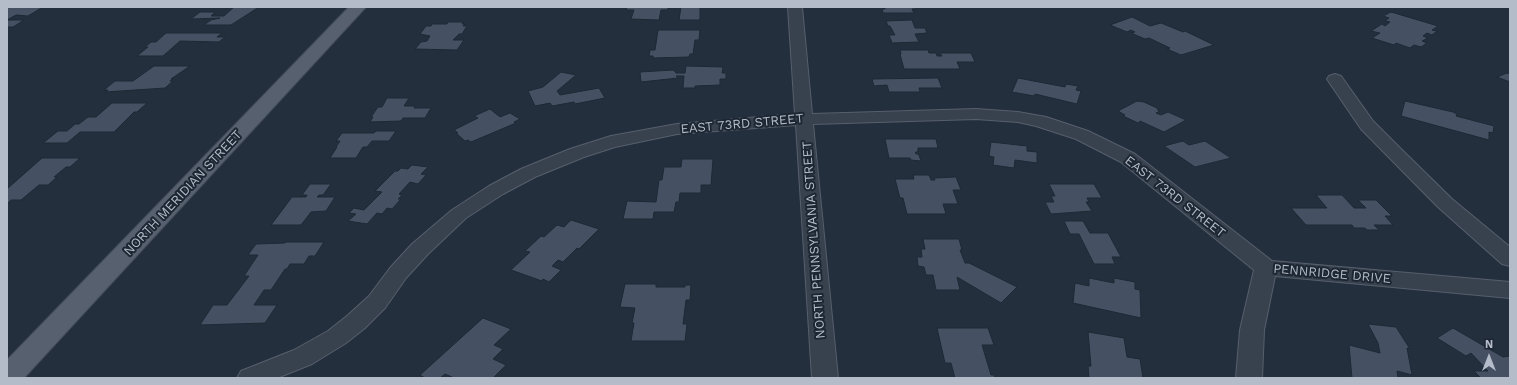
<!DOCTYPE html>
<style>
body{margin:0}
#map{position:relative;width:1517px;height:385px;overflow:hidden;background:#242f3e;font-family:"Work Sans",sans-serif}
canvas{display:block}
.frame{position:absolute;inset:0;border:8px solid #b4bcc9;pointer-events:none}
.north{position:absolute;left:1469px;top:337px;width:40px;height:40px;-webkit-text-stroke:3px #1d2633;paint-order:stroke;rotate:0deg;font-size:11px;font-weight:700;line-height:16px;text-align:center;color:#b4bcc9}
.north::after{content:'';display:block;margin:auto;width:14px;height:18px;background:#b4bcc9;clip-path:polygon(50% 0,100% 100%,50% 72%,0 100%)}
</style>
<div id="map">
<canvas width="1517" height="385"></canvas>
<div class="frame"></div>
<div class="north">N</div>
</div>
<script>
const ctx = document.querySelector('canvas').getContext('2d');
ctx.lineJoin = 'round';
function fill(path, color) { ctx.fillStyle = color; ctx.fill(path, 'evenodd'); }
const shape = rows => new Path2D(rows.map(r => 'M' + r).join(''));
function trace(path, color, width, dash) { ctx.strokeStyle = color; ctx.lineWidth = width; ctx.lineCap = dash ? 'butt' : 'round'; ctx.setLineDash(dash || []); ctx.stroke(path); }
function label(font, color, halo, rows, align = 'center') {
  ctx.font = font + ' "Work Sans",sans-serif'; ctx.lineWidth = 4; ctx.setLineDash([]); ctx.textBaseline = 'middle'; ctx.strokeStyle = halo; ctx.fillStyle = color; for (const [text, x, y, turn = 0] of rows) {
    ctx.save(); ctx.translate(x, y); ctx.rotate((+turn || 0) * Math.PI / 180); ctx.textAlign = isNaN(turn) ? turn : align; if (halo) ctx.strokeText(text, 0, 0); ctx.fillText(text, 0, 0); ctx.restore();
  }
}
const building = shape([
 [7,7,43,7,28,16,16,15,7,20,24,20,13,27,7,27,7,7],
 [234,7,259,7,231,25,204,25,211,20,220,18,191,19,200,12,215,12,211,16,224,16,234,7],
 [625,7,668,7,668,10,661,10,659,20,631,19,634,10,626,10,627,7,625,7],
 [681,7,700,7,700,20,679,20,681,7],
 [885,7,915,7,915,9,912,9,914,13,883,13,882,9,885,9,885,7],
 [1391,12,1438,26,1432,30,1437,31,1432,35,1427,33,1423,36,1428,38,1422,41,1427,43,1421,47,1414,45,1410,48,1396,43,1394,45,1372,38,1380,33,1371,31,1382,24,1385,26,1390,22,1385,21,1389,18,1383,16,1391,12],
 [1132,17,1150,26,1161,23,1183,32,1185,31,1214,45,1181,55,1167,49,1170,48,1149,38,1145,39,1131,33,1135,32,1131,30,1127,32,1110,25,1132,17],
 [912,20,915,28,925,28,927,33,915,34,919,42,892,43,889,35,895,35,890,26,888,26,886,21,912,20],
 [448,22,463,22,462,24,465,24,463,26,467,26,462,34,459,34,453,40,464,40,457,50,415,49,421,42,427,41,430,36,420,34,426,26,431,26,432,24,447,24,448,22],
 [658,30,700,30,699,40,695,40,693,54,690,54,689,57,653,58,653,56,649,56,650,50,655,50,658,30],
 [166,33,222,33,217,37,225,37,219,42,180,41,163,56,137,56,148,47,145,47,151,42,156,42,166,33],
 [900,50,928,50,929,53,936,53,937,56,942,56,940,53,971,53,975,62,957,62,960,69,904,69,900,54,901,54,900,50],
 [154,66,190,66,171,79,173,79,170,81,173,81,165,88,105,92,108,90,104,90,115,81,133,81,154,66],
 [686,66,723,67,722,73,726,73,726,79,720,79,720,85,695,86,695,88,683,88,684,76,676,76,678,78,641,82,640,72,673,70,676,73,685,73,686,66],
 [561,72,576,75,557,91,560,95,599,88,605,98,575,104,574,102,552,106,550,103,535,106,528,91,543,87,561,72],
 [1507,73,1510,74,1510,82,1497,77,1507,73],
 [938,78,942,88,919,88,920,92,889,92,887,85,874,86,872,79,938,78],
 [1018,78,1065,87,1066,84,1078,86,1076,90,1081,91,1077,104,1035,94,1034,96,1012,92,1018,78],
 [387,98,409,98,404,106,415,106,414,108,431,108,425,118,403,118,401,121,370,122,373,117,371,117,378,107,382,107,387,98],
 [1137,101,1144,102,1157,108,1159,112,1156,113,1161,115,1168,112,1186,120,1164,132,1140,121,1138,123,1123,116,1125,115,1118,111,1137,101],
 [1405,101,1453,112,1457,114,1456,116,1494,126,1493,133,1489,132,1489,140,1401,116,1405,101],
 [112,103,147,103,137,112,134,112,114,132,80,132,67,143,43,143,58,131,67,131,75,124,79,124,88,117,96,117,112,103],
 [490,109,500,117,510,113,520,119,514,122,516,123,471,142,468,140,465,141,456,133,458,133,454,130,478,118,474,116,490,109],
 [376,131,396,131,389,141,372,141,367,147,363,147,356,158,330,158,337,147,336,147,340,141,336,141,342,133,374,133,376,131],
 [885,139,936,139,938,148,918,148,918,151,915,153,919,155,921,161,911,160,910,158,889,158,885,139],
 [1183,141,1189,145,1205,141,1231,158,1195,167,1164,146,1183,141],
 [991,142,1027,146,1027,151,1037,152,1037,163,1015,160,1014,168,993,165,994,157,989,156,991,142],
 [42,158,80,158,70,167,66,167,54,177,57,177,48,185,39,185,21,200,11,200,7,204,7,189,42,158],
 [682,159,713,159,711,185,701,185,701,193,680,193,679,202,676,202,674,212,654,212,653,219,623,219,627,201,656,202,659,180,662,180,664,167,681,167,682,159],
 [412,165,428,167,421,174,426,175,418,184,410,182,399,194,402,195,398,199,401,199,392,209,387,208,382,214,377,213,367,224,348,221,356,214,349,213,354,208,364,210,382,192,375,191,395,171,398,171,401,168,408,169,412,165],
 [913,175,929,175,931,180,935,180,934,178,956,177,961,190,953,190,958,204,943,204,946,214,907,214,903,198,900,198,895,179,914,179,913,175],
 [310,184,331,184,323,195,319,195,317,197,335,197,326,211,311,212,301,225,271,225,292,197,306,197,307,195,302,195,310,184],
 [1049,184,1094,184,1102,198,1087,198,1089,202,1086,202,1092,211,1051,214,1045,202,1054,202,1051,196,1055,196,1049,184],
 [1316,195,1342,195,1354,208,1366,208,1358,200,1376,200,1392,216,1385,216,1393,225,1374,225,1379,230,1367,230,1365,228,1354,228,1352,225,1306,225,1291,208,1327,208,1316,195],
 [571,220,599,229,579,249,577,248,563,262,558,260,552,266,561,270,549,282,543,279,542,281,511,270,530,252,525,251,541,236,544,237,557,225,564,227,571,220],
 [1064,221,1083,221,1090,233,1108,233,1121,257,1112,257,1115,264,1094,264,1079,234,1070,234,1064,221],
 [923,239,959,239,962,250,960,250,965,263,969,263,1017,287,1001,303,957,277,960,290,936,290,933,275,926,275,924,267,918,266,917,257,922,257,921,249,925,249,923,239],
 [286,242,324,242,315,256,309,256,304,264,290,264,287,269,285,269,271,290,264,290,254,305,277,305,265,323,200,325,213,305,227,305,249,276,244,276,258,255,248,255,256,244,285,243,286,242],
 [1089,278,1114,283,1114,278,1135,282,1135,289,1140,290,1141,318,1073,303,1075,283,1089,286,1089,278],
 [625,284,656,284,656,287,685,287,685,285,691,285,690,300,686,300,683,324,687,324,685,341,631,341,634,323,632,323,635,308,620,307,625,284],
 [483,318,511,329,494,345,503,349,493,359,506,365,493,378,454,378,445,374,440,378,425,378,420,375,483,318],
 [1368,324,1396,327,1410,349,1407,348,1412,375,1397,371,1398,378,1352,378,1349,345,1380,353,1378,343,1368,324],
 [937,328,988,328,994,345,982,345,991,375,994,375,995,378,955,378,951,363,945,363,937,328],
 [1453,328,1503,357,1510,356,1510,378,1481,378,1474,371,1488,371,1471,353,1466,356,1437,338,1453,328],
 [1088,332,1124,338,1127,357,1140,359,1143,378,1089,378,1088,366,1091,366,1088,332]
]);
const street = shape([
 [788,7,802,7,812,114,976,109,1018,112,1046,117,1088,131,1135,154,1272,261,1510,282,1510,298,1275,276,1264,330,1262,378,1236,378,1240,330,1254,270,1121,162,1076,139,1036,126,1018,122,976,119,813,124,838,378,812,378,796,125,677,134,615,147,584,157,535,177,503,194,466,218,428,254,406,278,385,308,365,328,346,343,312,364,277,378,237,378,241,371,294,350,328,331,347,316,369,296,390,268,412,244,452,210,489,186,521,169,570,149,611,136,677,124,795,114,788,7],
 [1335,74,1341,76,1373,121,1402,150,1452,199,1510,247,1510,266,1502,264,1438,207,1361,129,1327,79,1329,76,1335,74]
]);
const primary = shape([
 [349,7,366,7,24,378,7,378,7,360,349,7]
]);
const streetNames = [
 ["EAST 73RD STREET",742,124,-5],
 ["NORTH MERIDIAN STREET",183,193,-47],
 ["EAST 73RD STREET",1175,197,38],
 ["NORTH PENNSYLVANIA STREET",814,240,-94],
 ["PENNRIDGE DRIVE",1332,274,5]
];
fill(building, '#455162');
trace(building, '#1f2835', 1);
trace(street, '#565f6c', 2);
trace(primary, '#414a57', 2);
fill(street, '#38414e');
fill(primary, '#56606e');
label('13px', '#b4bcc9', '#1d2633', streetNames);
</script>
